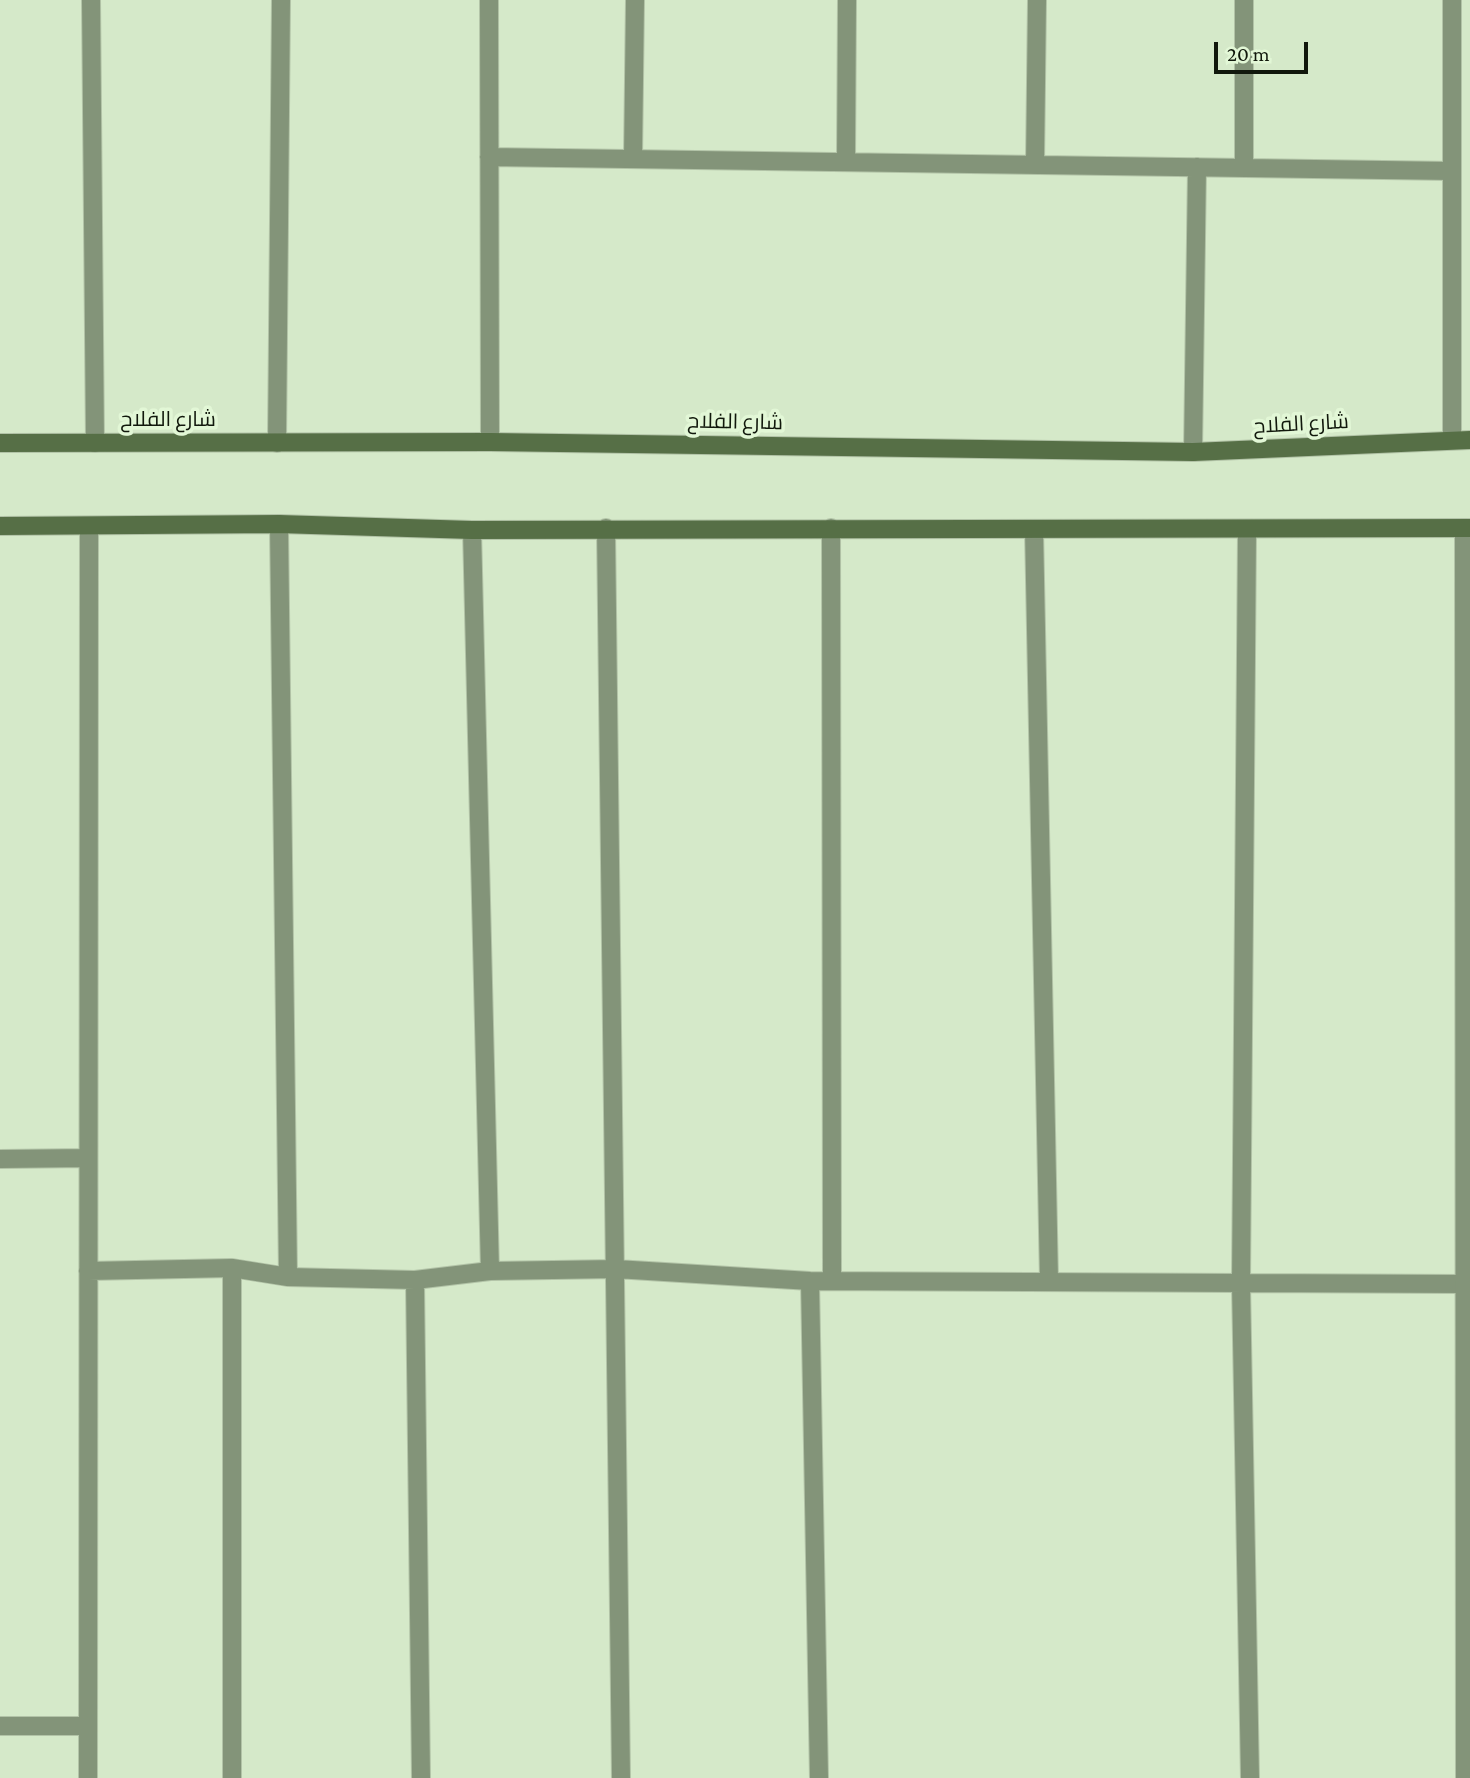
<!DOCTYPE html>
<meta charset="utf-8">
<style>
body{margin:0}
#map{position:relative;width:1470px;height:1778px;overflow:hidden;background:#d5e9c9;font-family:"Crimson Pro",serif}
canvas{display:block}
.scale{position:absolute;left:1214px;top:42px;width:94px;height:32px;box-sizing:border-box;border:4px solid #11180c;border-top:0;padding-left:9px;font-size:21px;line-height:24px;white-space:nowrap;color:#11180c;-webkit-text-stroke:5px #e2f7d6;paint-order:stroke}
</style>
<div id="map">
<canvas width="1470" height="1778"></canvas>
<div class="scale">20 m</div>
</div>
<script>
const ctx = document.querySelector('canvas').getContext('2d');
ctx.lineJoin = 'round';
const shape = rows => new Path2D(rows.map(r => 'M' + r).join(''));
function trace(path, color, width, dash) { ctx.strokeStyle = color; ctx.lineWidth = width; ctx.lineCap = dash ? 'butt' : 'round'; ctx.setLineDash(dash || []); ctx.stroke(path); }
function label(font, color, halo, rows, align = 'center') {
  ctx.font = font + ' "Crimson Pro",Cairo,serif'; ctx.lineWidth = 7; ctx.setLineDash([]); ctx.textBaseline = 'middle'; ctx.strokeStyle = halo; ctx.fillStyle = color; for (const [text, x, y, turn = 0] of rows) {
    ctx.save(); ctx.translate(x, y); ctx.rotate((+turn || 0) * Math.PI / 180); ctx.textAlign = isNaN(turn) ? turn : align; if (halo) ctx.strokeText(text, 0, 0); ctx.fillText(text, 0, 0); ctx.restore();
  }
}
const minor = shape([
 [91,0,95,443],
 [489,0,490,442],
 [1244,0,1244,168],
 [489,157,1452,171],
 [633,159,635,0],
 [846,162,847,0],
 [1035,165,1037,0],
 [277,443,281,0],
 [1193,452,1197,167],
 [279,524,288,1277],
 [606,528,621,1778],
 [831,528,832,1281],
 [1034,529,1049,1280],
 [472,530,490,1271],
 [1247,530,1241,1284,1250,1778],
 [0,1159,88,1158],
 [232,1268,232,1778],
 [88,1271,232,1268,288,1277,415,1280,490,1271,616,1269,810,1281,1465,1284],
 [415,1280,421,1778],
 [810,1281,819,1778],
 [0,1726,88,1726],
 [88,1778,89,527]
]);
const tertiary = shape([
 [1452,0,1452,440],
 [1464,528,1465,1778]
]);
const secondary = shape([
 [0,443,490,442,1193,452,1470,440],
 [0,526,279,524,472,530,1470,528]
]);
const streetNames = [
 ["شارع الفلاح",168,420],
 ["شارع الفلاح",735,422,1],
 ["شارع الفلاح",1301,424,-3]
];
trace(minor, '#b2c3a7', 20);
trace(tertiary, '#b2c3a7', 20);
trace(secondary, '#b2c3a7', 20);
trace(minor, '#839479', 18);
trace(tertiary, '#839479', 18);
trace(secondary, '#566f46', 18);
label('21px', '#11180c', '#e2f7d6', streetNames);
</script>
